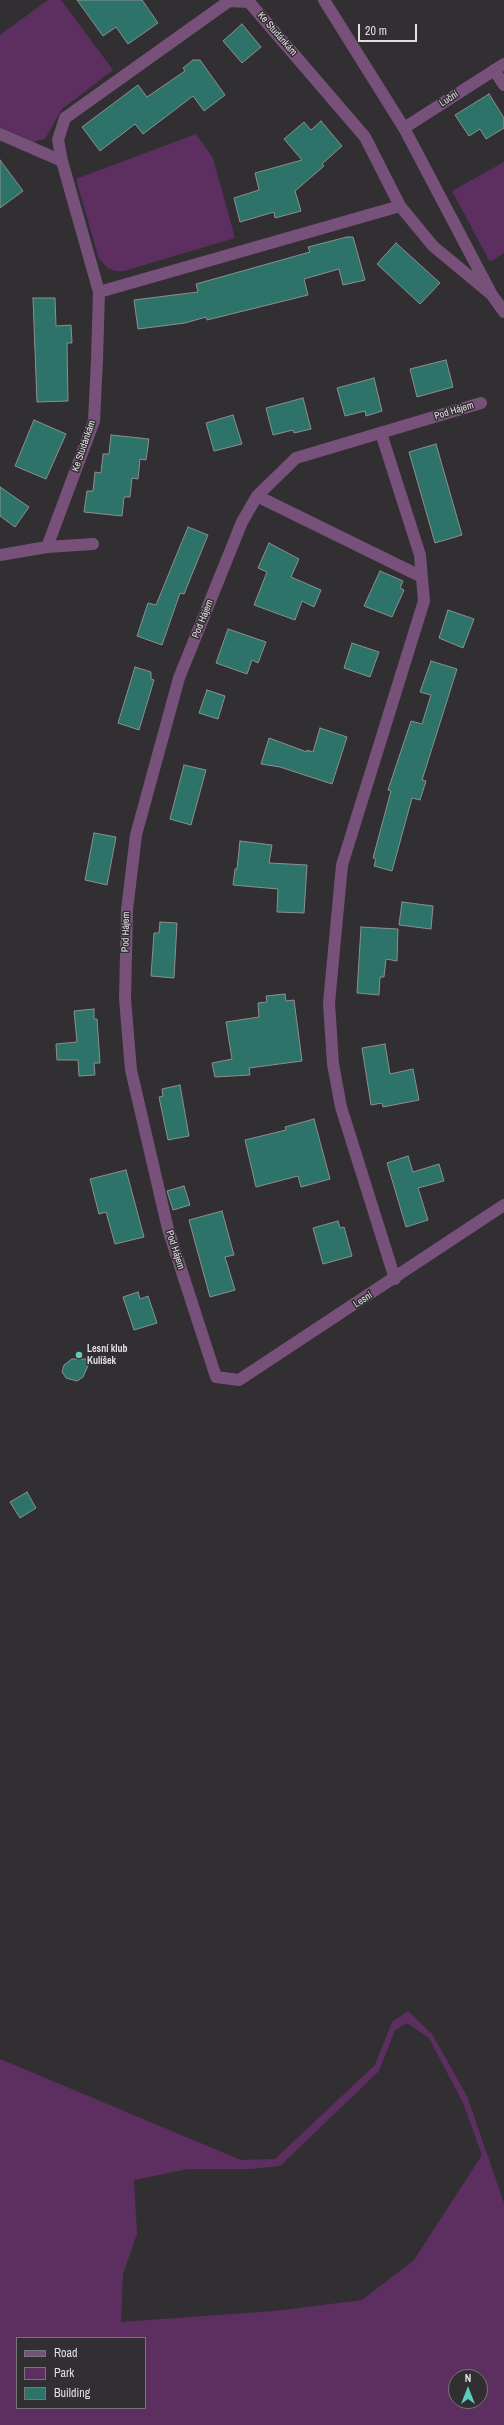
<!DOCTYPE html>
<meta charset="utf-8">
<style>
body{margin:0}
#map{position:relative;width:504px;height:2425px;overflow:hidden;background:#322f32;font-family:"Archivo Narrow",sans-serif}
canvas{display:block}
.legend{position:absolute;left:16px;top:2337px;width:130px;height:72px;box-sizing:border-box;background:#322f32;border:1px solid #787578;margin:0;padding:5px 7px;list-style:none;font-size:12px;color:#e1dfe1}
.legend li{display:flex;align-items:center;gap:8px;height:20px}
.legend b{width:20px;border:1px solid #787578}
.north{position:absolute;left:448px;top:2369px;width:40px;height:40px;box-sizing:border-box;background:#322f32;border:1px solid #787578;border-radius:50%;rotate:0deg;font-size:11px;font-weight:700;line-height:16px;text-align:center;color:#e1dfe1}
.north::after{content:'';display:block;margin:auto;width:14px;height:18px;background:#59cebe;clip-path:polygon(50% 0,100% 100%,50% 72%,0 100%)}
.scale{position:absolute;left:358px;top:24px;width:59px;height:18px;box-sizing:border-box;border:2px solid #e1dfe1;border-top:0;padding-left:5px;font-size:12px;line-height:14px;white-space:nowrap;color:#e1dfe1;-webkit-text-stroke:3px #322f32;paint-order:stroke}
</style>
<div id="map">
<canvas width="504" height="2425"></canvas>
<ul class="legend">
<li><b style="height:5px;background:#78517b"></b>Road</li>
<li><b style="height:11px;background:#5d2f61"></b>Park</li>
<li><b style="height:11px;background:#2e736a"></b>Building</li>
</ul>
<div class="north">N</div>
<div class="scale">20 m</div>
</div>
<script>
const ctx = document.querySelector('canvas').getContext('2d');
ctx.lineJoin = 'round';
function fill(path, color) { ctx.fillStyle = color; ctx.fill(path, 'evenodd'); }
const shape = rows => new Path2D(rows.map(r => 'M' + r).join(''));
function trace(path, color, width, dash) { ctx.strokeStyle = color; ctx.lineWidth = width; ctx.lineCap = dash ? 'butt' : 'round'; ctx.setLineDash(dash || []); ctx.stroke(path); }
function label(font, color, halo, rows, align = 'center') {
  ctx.font = font + ' "Archivo Narrow",sans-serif'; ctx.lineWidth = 3; ctx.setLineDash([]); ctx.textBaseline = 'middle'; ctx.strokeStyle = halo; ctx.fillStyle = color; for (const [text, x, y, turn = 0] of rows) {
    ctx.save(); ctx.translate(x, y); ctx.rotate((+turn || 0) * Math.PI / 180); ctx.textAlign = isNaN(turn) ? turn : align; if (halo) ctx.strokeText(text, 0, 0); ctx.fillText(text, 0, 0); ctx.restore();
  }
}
const green = shape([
 [48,0,61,0,113,70,62,109,45,139,33,142,0,127,0,35],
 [196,134,213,158,235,238,124,271,116,271,108,268,99,259,76,179],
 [504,162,504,253,490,262,452,191],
 [408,2011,432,2034,467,2096,504,2203,504,2425,0,2425,0,2059,241,2160,275,2159,375,2065,392,2022],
 [407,2023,429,2038,463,2103,482,2155,414,2260,362,2300,275,2311,121,2322,123,2274,137,2234,134,2180,188,2169,251,2169,280,2166,379,2071,395,2030],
 [17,2338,145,2338,145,2408,17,2408],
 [456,2377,480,2377,480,2401,456,2401]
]);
const building = shape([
 [77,0,142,0,158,23,128,44,116,27,103,36,77,0],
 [242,24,261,47,242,63,223,41,242,24],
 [193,60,200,60,225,95,204,111,193,96,143,134,135,124,100,151,82,127,138,85,147,97,185,71,183,68,193,60],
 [489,94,504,118,504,128,486,139,480,129,469,136,455,115,489,94],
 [321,121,342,146,322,164,324,166,295,191,301,211,275,218,274,212,240,222,234,198,259,190,255,173,302,160,284,139,304,122,311,130,321,121],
 [0,160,23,191,0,208,0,160],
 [347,237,353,237,365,280,343,285,339,269,304,279,308,295,207,320,206,317,185,323,138,329,134,300,198,292,196,284,310,252,308,247,347,237],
 [396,243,440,283,420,304,377,264,396,243],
 [33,298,55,298,56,326,71,325,72,343,67,343,68,401,37,402,33,298],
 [446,360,453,387,417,397,410,369,446,360],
 [374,378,382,411,366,416,365,411,345,416,337,388,374,378],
 [303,398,311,429,294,433,293,430,273,435,266,408,303,398],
 [233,415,242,444,214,451,206,423,233,415],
 [34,420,66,434,46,479,15,466,34,420],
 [111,435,149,439,146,460,140,459,138,479,132,478,130,497,124,497,122,516,84,512,87,491,93,491,95,472,101,473,103,454,109,454,111,435],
 [436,444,462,535,435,543,409,452,436,444],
 [0,487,29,507,15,527,0,516,0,487],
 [188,527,208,535,184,594,180,593,162,645,137,636,148,603,156,605,188,527],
 [269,543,299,559,291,577,321,590,314,607,302,601,295,620,254,605,267,572,258,568,269,543],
 [380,571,403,581,400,588,404,590,392,617,364,606,380,571],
 [448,610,474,619,463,648,439,638,448,610],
 [228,629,266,642,258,663,252,660,247,674,216,663,228,629],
 [352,643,379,652,370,677,344,668,352,643],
 [431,661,457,669,422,780,426,781,420,800,412,798,392,871,374,866,376,859,373,858,391,791,388,790,411,721,422,724,431,695,420,692,431,661],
 [135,667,151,672,151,679,154,680,139,730,118,723,135,667],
 [207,690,225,696,218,719,199,713,207,690],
 [320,728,347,737,332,784,280,767,261,764,269,738,307,752,307,750,313,752,320,728],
 [184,765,206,770,191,825,170,819,184,765],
 [94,833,116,837,107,885,85,880,94,833],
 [240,841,272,845,269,863,307,865,304,913,277,912,278,889,233,885,235,869,237,869,240,841],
 [402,902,433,906,431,929,399,925,402,902],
 [160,922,177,923,174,978,151,976,154,933,159,933,160,922],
 [361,927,398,929,397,961,386,959,384,977,380,977,379,995,357,993,361,927],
 [285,994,286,1001,294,1000,302,1061,249,1068,250,1075,215,1077,212,1063,232,1059,226,1022,259,1017,258,1003,267,1002,266,996,285,994],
 [94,1009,94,1019,97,1019,100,1063,94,1063,95,1075,79,1076,78,1060,57,1060,56,1044,77,1042,74,1011,94,1009],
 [385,1044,390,1074,413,1069,419,1100,383,1107,382,1103,371,1105,362,1048,385,1044],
 [180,1085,189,1136,168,1140,159,1097,163,1096,162,1089,180,1085],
 [314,1119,330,1179,301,1187,298,1176,256,1187,245,1140,286,1130,285,1127,314,1119],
 [408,1156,413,1172,439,1164,444,1181,418,1188,428,1220,406,1227,387,1163,408,1156],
 [126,1170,144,1237,115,1244,106,1212,99,1214,90,1179,126,1170],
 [184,1186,190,1205,173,1210,167,1191,184,1186],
 [222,1211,234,1255,225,1257,235,1290,210,1297,189,1220,222,1211],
 [338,1221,340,1228,344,1227,352,1256,323,1264,313,1228,338,1221],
 [138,1292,140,1299,148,1296,157,1323,134,1330,123,1297,138,1292],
 [72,1359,91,1359,83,1377,77,1381,66,1378,62,1372,64,1365,72,1359],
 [27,1492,36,1508,20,1518,10,1502,27,1492]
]);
const minor = shape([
 [324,0,404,128,492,295,504,312],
 [494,70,504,85],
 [404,128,504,64],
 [0,134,62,161],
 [99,292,400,206],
 [481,403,296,458,257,496,242,522,179,678,136,835,127,910,125,999,131,1070,168,1229,216,1377,239,1380,504,1205],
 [381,433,420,555,424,601,342,865,329,1003,333,1064,341,1107,395,1279],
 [257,496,422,577],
 [47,547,94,421,97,360,99,292,62,161,58,140,65,118,229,1,249,2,365,137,400,206,433,246,492,295],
 [0,555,47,547,93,544]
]);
const markers = [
 [79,1355,4,"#59cebe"]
];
const streetNames = [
 ["Ke Studánkám",277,34,49],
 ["Luční",449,99,-33],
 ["Pod Hájem",454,411,-17],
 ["Ke Studánkám",84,446,-71],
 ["Pod Hájem",203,619,-68],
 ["Pod Hájem",126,932,-89],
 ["Pod Hájem",175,1250,72],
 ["Lesní",363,1300,-33]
];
const poiNames = [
 ["Lesní klub",87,1349],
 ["Kulíšek",87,1361]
];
fill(green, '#5d2f61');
fill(building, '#2e736a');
trace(building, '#8b908f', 1);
trace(minor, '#78517b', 12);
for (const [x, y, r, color] of markers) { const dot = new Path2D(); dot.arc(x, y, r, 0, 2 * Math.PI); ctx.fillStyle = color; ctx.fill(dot); trace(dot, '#322f32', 1.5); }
label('10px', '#e1dfe1', '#322f32', streetNames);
label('bold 10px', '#e1dfe1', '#322f32', poiNames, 'left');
</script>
